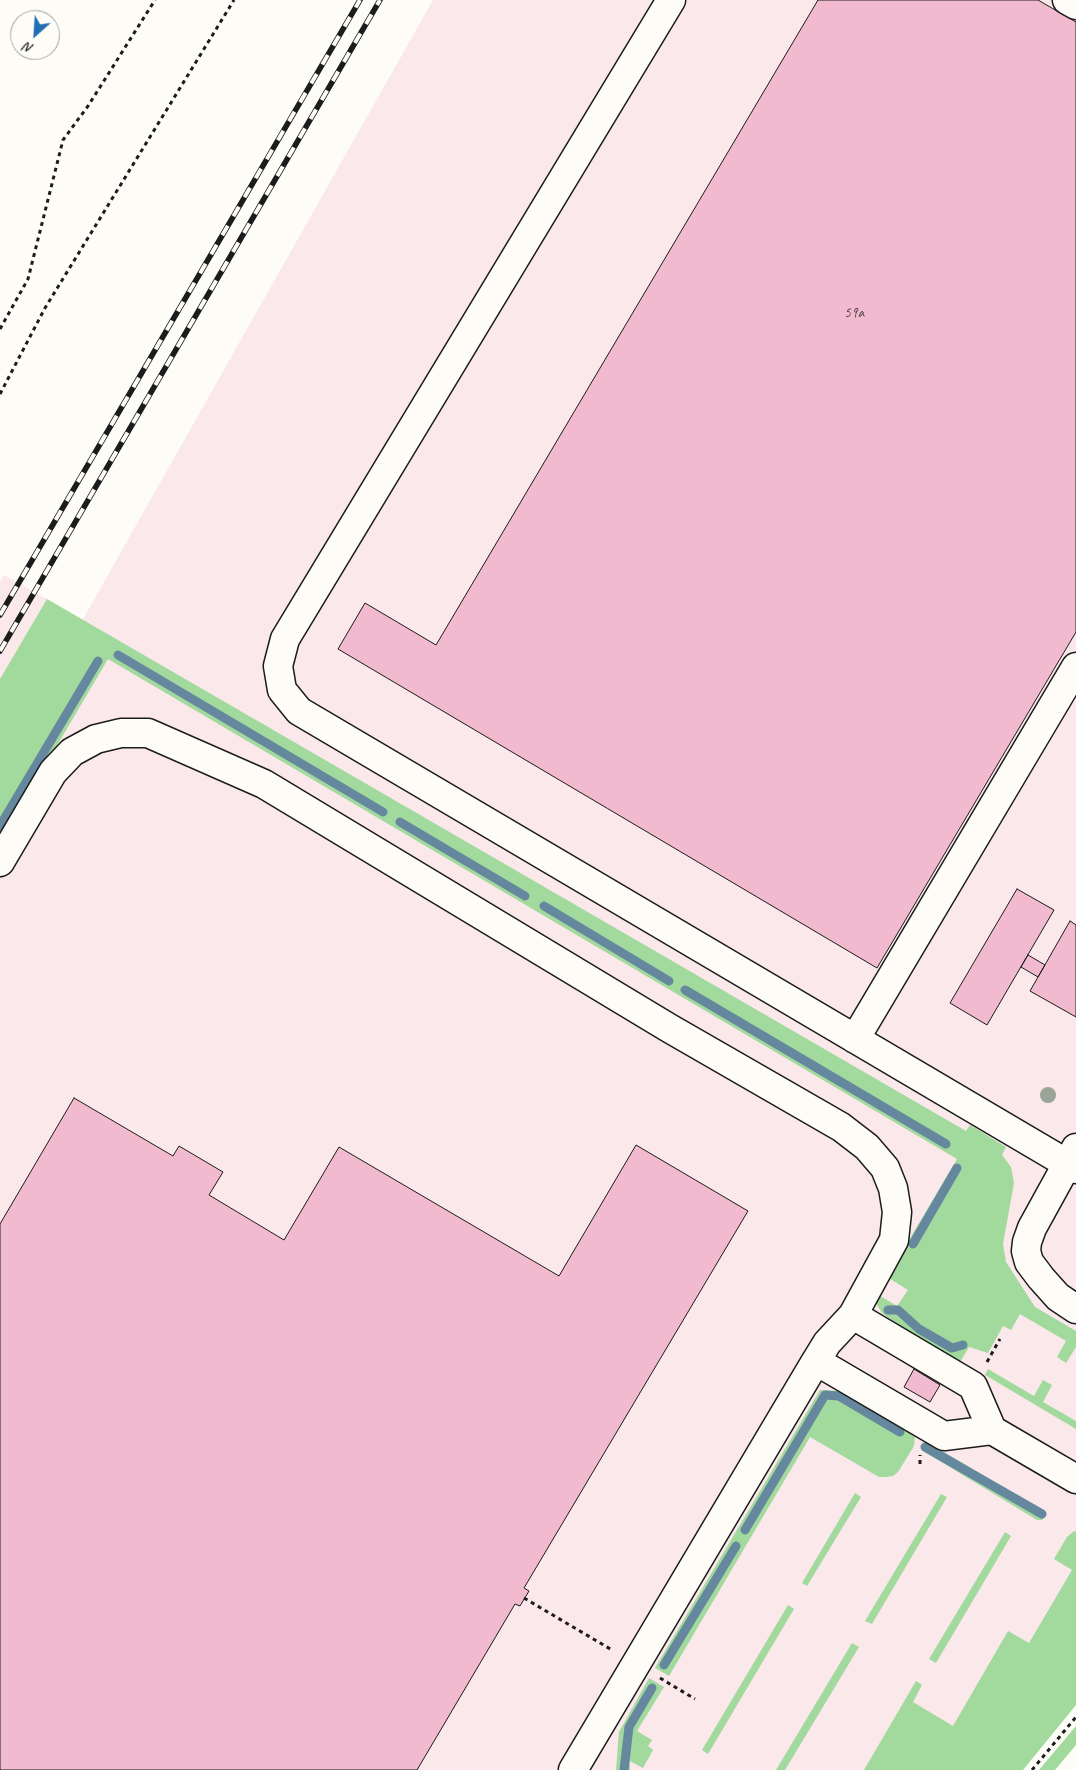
<!DOCTYPE html>
<style>
body{margin:0}
#map{position:relative;width:1076px;height:1770px;overflow:hidden;background:#fdfcf7;font-family:Caveat,sans-serif}
canvas{display:block}
.north{position:absolute;left:10px;top:10px;width:50px;height:50px;box-sizing:border-box;background:#fdfcf7;border:1px solid #a3a29f;border-radius:50%;rotate:206deg;font-size:14px;font-weight:700;line-height:20px;text-align:center;color:#1c1c1c}
.north::after{content:'';display:block;margin:auto;width:18px;height:22px;background:#1f6fb2;clip-path:polygon(50% 0,100% 100%,50% 72%,0 100%)}
</style>
<div id="map">
<canvas width="1076" height="1770"></canvas>
<div class="north">N</div>
</div>
<script>
const ctx = document.querySelector('canvas').getContext('2d');
ctx.lineJoin = 'round';
function fill(path, color) { ctx.fillStyle = color; ctx.fill(path, 'evenodd'); }
const shape = rows => new Path2D(rows.map(r => 'M' + r).join(''));
function trace(path, color, width, dash) { ctx.strokeStyle = color; ctx.lineWidth = width; ctx.lineCap = dash ? 'butt' : 'round'; ctx.setLineDash(dash || []); ctx.stroke(path); }
function label(font, color, halo, rows, align = 'center') {
  ctx.font = font + ' Caveat,sans-serif'; ctx.lineWidth = 4; ctx.setLineDash([]); ctx.textBaseline = 'middle'; ctx.strokeStyle = halo; ctx.fillStyle = color; for (const [text, x, y, turn = 0] of rows) {
    ctx.save(); ctx.translate(x, y); ctx.rotate((+turn || 0) * Math.PI / 180); ctx.textAlign = isNaN(turn) ? turn : align; if (halo) ctx.strokeText(text, 0, 0); ctx.fillText(text, 0, 0); ctx.restore();
  }
}
const built = shape([
 [433,0,1076,0,1076,1674,992,1770,0,1770,0,766],
 [4,575,47,599,0,679,0,582]
]);
const green = shape([
 [47,599,966,1131,970,1125,1006,1147,1002,1155,1011,1167,1014,1183,1003,1244,1006,1262,1035,1307,1076,1331,1076,1347,1066,1363,1057,1357,1066,1341,1020,1314,1011,1330,1003,1326,988,1353,969,1347,960,1362,904,1329,882,1313,874,1300,877,1294,897,1306,908,1290,887,1277,957,1159,108,659,0,842,0,679],
 [988,1369,1034,1396,1043,1380,1052,1385,1043,1402,1076,1421,1076,1429,985,1375],
 [820,1390,839,1391,915,1435,914,1446,898,1472,893,1476,886,1477,879,1477,810,1437,669,1676,655,1668],
 [924,1440,1046,1513,1046,1516,1042,1520,1037,1520,923,1451],
 [855,1493,861,1497,807,1586,802,1583],
 [941,1494,947,1497,872,1624,865,1621],
 [1074,1531,1076,1532,1076,1705,1023,1770,864,1770,916,1681,922,1685,913,1702,953,1726,1008,1631,1029,1643,1072,1570,1054,1559,1067,1537],
 [1005,1532,1011,1536,936,1663,929,1659],
 [788,1605,794,1609,708,1754,702,1750],
 [852,1643,859,1647,785,1770,776,1770],
 [649,1678,664,1687,637,1731,652,1740,648,1746,653,1750,643,1768,630,1761,630,1770,616,1770,619,1732],
 [1076,1726,1076,1745,1055,1770,1039,1770]
]);
const stream = shape([
 [118,655,383,812],
 [400,822,525,896],
 [0,826,98,661],
 [544,906,669,981],
 [685,990,946,1144],
 [913,1244,957,1168],
 [888,1310,898,1310,919,1329,952,1348,963,1345],
 [925,1447,1042,1514],
 [745,1530,825,1395,839,1396,900,1432],
 [664,1665,736,1546],
 [624,1770,629,1727,652,1688]
]);
const building = shape([
 [818,0,1038,0,1076,22,1076,632,877,968,338,649,365,603,436,645,818,0],
 [1017,889,1054,910,987,1025,950,1003,1017,889],
 [1070,921,1076,925,1076,1017,1030,991,1070,921],
 [1028,955,1045,965,1038,977,1021,967,1028,955],
 [74,1098,173,1156,179,1146,223,1172,209,1195,284,1240,339,1147,559,1276,636,1145,748,1211,524,1588,529,1591,520,1606,515,1604,417,1770,0,1770,0,1224,74,1098],
 [914,1369,940,1385,930,1402,904,1387,914,1369]
]);
const path = shape([
 [0,329,28,279,63,140,88,106,155,0],
 [0,394,45,308,234,0],
 [987,1362,1000,1339],
 [920,1464,920,1455],
 [524,1598,612,1650],
 [660,1678,695,1699],
 [1032,1770,1076,1717]
]);
const minor = shape([
 [671,0,285,639,278,666,282,690,299,711,1076,1169],
 [1067,0,1076,5],
 [0,862,53,772,72,752,96,739,121,733,148,733,264,784,669,1028,841,1127,867,1147,885,1168,893,1188,897,1212,894,1240,853,1315,973,1386,992,1430,1076,1479],
 [855,1039,1076,667],
 [1076,1148,1032,1228,1027,1242,1026,1251,1029,1262,1041,1278,1058,1297,1076,1309],
 [816,1361,827,1343,853,1315],
 [573,1770,816,1361,944,1436,992,1430]
]);
const rail = shape([
 [0,615,360,0],
 [0,651,380,0]
]);
const trees = [
 [1048,1095]
];
const numberNames = [
 ["59a",854,313]
];
fill(built, '#fae8eb');
fill(green, '#a2d99d');
trace(stream, '#65889e', 9);
fill(building, '#f2bacf');
trace(building, '#1c1c1c', 1);
trace(minor, '#1c1c1c', 31);
trace(path, '#1c1c1c', 3, [4, 4]);
trace(minor, '#fdfcf7', 28);
trace(rail, '#1c1c1c', 5.5);
trace(rail, '#fdfcf7', 4, [11]);
ctx.fillStyle = '#9ba597';
for (const [x, y] of trees) { ctx.beginPath(); ctx.arc(x, y, 8, 0, 2 * Math.PI); ctx.fill(); }
label('15px', '#524449', null, numberNames);
</script>
